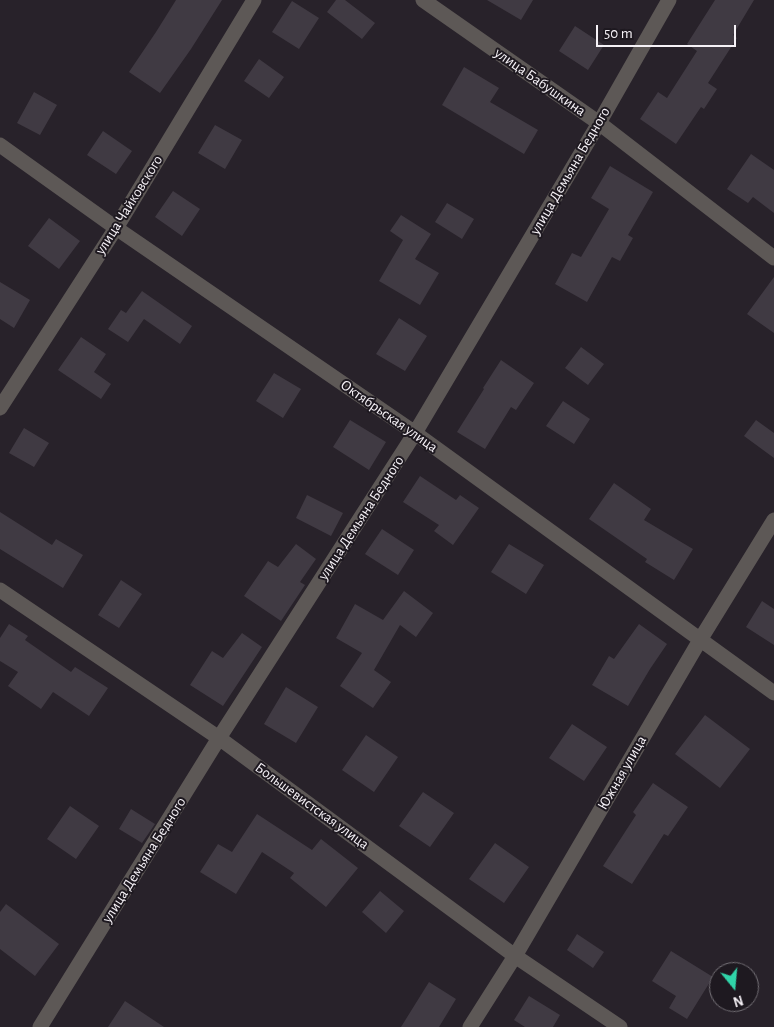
<!DOCTYPE html>
<meta charset="utf-8">
<style>
body{margin:0}
#map{position:relative;width:774px;height:1027px;overflow:hidden;background:#28222a;font-family:"Alegreya Sans",sans-serif}
canvas{display:block}
.north{position:absolute;left:709px;top:962px;width:50px;height:50px;box-sizing:border-box;background:#1e1920;border:1px solid #747076;border-radius:50%;rotate:163deg;font-size:14px;font-weight:700;line-height:20px;text-align:center;color:#f6f2f7}
.north::after{content:'';display:block;margin:auto;width:18px;height:22px;background:#30d4a9;clip-path:polygon(50% 0,100% 100%,50% 72%,0 100%)}
.scale{position:absolute;left:596px;top:25px;width:140px;height:22px;box-sizing:border-box;border:2px solid #f6f2f7;border-top:0;padding-left:6px;font-size:15px;line-height:18px;white-space:nowrap;color:#f6f2f7;-webkit-text-stroke:4px #1e1920;paint-order:stroke}
</style>
<div id="map">
<canvas width="774" height="1027"></canvas>
<div class="north">N</div>
<div class="scale">50 m</div>
</div>
<script>
const ctx = document.querySelector('canvas').getContext('2d');
ctx.lineJoin = 'round';
function fill(path, color) { ctx.fillStyle = color; ctx.fill(path, 'evenodd'); }
const shape = rows => new Path2D(rows.map(r => 'M' + r).join(''));
function trace(path, color, width, dash) { ctx.strokeStyle = color; ctx.lineWidth = width; ctx.lineCap = dash ? 'butt' : 'round'; ctx.setLineDash(dash || []); ctx.stroke(path); }
function label(font, color, halo, rows, align = 'center') {
  ctx.font = font + ' "Alegreya Sans",sans-serif'; ctx.lineWidth = 4; ctx.setLineDash([]); ctx.textBaseline = 'middle'; ctx.strokeStyle = halo; ctx.fillStyle = color; for (const [text, x, y, turn = 0] of rows) {
    ctx.save(); ctx.translate(x, y); ctx.rotate((+turn || 0) * Math.PI / 180); ctx.textAlign = isNaN(turn) ? turn : align; if (halo) ctx.strokeText(text, 0, 0); ctx.fillText(text, 0, 0); ctx.restore();
  }
}
const building = shape([
 [176,0,222,0,191,49,160,93,129,72,156,32],
 [336,0,345,0,375,23,362,39,327,12],
 [487,0,533,0,521,20],
 [715,0,754,0,733,35,737,38,708,83,717,89,704,109,701,107,676,144,640,119,658,92,667,98,697,51,687,44],
 [292,1,319,18,299,49,272,32],
 [575,26,604,45,588,70,559,51],
 [259,59,284,77,269,98,244,81],
 [464,67,499,88,490,102,538,130,524,154,442,105],
 [34,92,57,105,40,135,17,123],
 [215,125,242,140,225,169,198,153],
 [103,131,132,151,116,174,87,155],
 [751,154,774,170,774,213,753,197,748,203,727,189],
 [610,166,653,192,628,235,633,238,620,261,612,257,587,302,555,284,572,253,581,257,609,209,591,198],
 [173,191,200,209,182,236,155,217],
 [447,203,474,219,462,239,435,222],
 [401,215,431,234,415,259,439,273,420,305,379,281,403,240,390,231],
 [49,218,80,241,59,269,28,246],
 [774,277,774,333,747,314],
 [0,282,30,300,14,328,0,319],
 [142,291,192,326,180,344,144,319,128,342,108,329,121,310,126,313],
 [399,318,427,336,405,371,376,354],
 [81,337,106,354,94,372,111,384,101,399,58,370],
 [581,347,604,364,588,385,565,368],
 [501,360,534,383,516,410,511,407,485,449,457,432,484,389,483,388],
 [274,373,301,389,283,418,256,401],
 [563,401,590,419,574,444,546,426],
 [350,420,386,442,369,470,333,447],
 [756,420,774,433,774,458,744,436],
 [24,428,49,443,34,467,9,453],
 [420,476,456,500,460,495,479,508,453,545,434,531,439,525,403,502],
 [614,483,651,509,644,520,693,549,674,580,645,562,647,559,589,519],
 [307,495,343,513,331,536,296,518],
 [0,512,52,545,56,539,83,555,63,588,0,549],
 [382,529,414,550,398,575,365,554],
 [296,544,316,559,300,582,305,585,281,621,244,596,268,561,278,567],
 [509,544,544,565,526,594,491,572],
 [121,580,142,594,119,628,98,615],
 [404,591,433,613,416,637,400,625,374,670,391,682,373,708,340,686,362,653,336,638,355,604,383,620],
 [762,601,774,609,774,645,746,627],
 [9,624,28,636,25,640,71,672,75,667,108,688,89,716,53,692,41,709,8,686,18,672,0,661,0,638],
 [639,624,667,644,650,669,628,706,592,685,609,656,614,659],
 [242,633,262,647,223,706,190,685,212,651,223,658],
 [286,687,318,707,296,743,264,724],
 [705,715,750,749,720,788,675,754],
 [572,724,607,747,584,781,549,758],
 [366,735,398,757,374,792,342,770],
 [653,783,688,807,668,836,664,834,632,884,603,866,636,815,633,812],
 [423,792,454,813,430,847,399,826],
 [70,806,99,826,76,859,47,839],
 [131,809,155,824,142,843,119,829],
 [257,814,312,850,321,839,358,868,326,907,290,878,294,873,262,852,236,894,200,872,218,844,232,852],
 [495,843,529,867,504,903,469,879],
 [380,891,404,911,386,933,362,912],
 [6,904,59,944,35,976,0,949,0,912],
 [577,934,604,952,593,968,567,950],
 [671,951,713,977,687,1019,669,1008,676,996,652,981],
 [429,982,456,999,439,1027,401,1027],
 [529,996,560,1015,553,1027,525,1027,514,1020],
 [125,1001,164,1027,108,1027]
]);
const minor = shape([
 [423,0,599,123,774,258],
 [0,145,116,228,415,433,774,693],
 [0,408,116,228,254,0],
 [0,590,219,738,515,956,620,1027],
 [40,1027,219,738,415,433,599,123,669,0],
 [470,1027,515,956,700,640,774,520]
]);
const streetNames = [
 ["улица Бабушкина",540,82,35],
 ["улица Демьяна Бедного",570,171,-60],
 ["улица Чайковского",129,205,-58],
 ["Октябрьская улица",389,416,35],
 ["улица Демьяна Бедного",361,518,-57],
 ["Южная улица",622,773,-60],
 ["Большевистская улица",312,806,36],
 ["улица Демьяна Бедного",144,860,-58]
];
fill(building, '#403a43');
trace(minor, '#5d5856', 15);
label('15px', '#f6f2f7', '#1e1920', streetNames);
</script>
